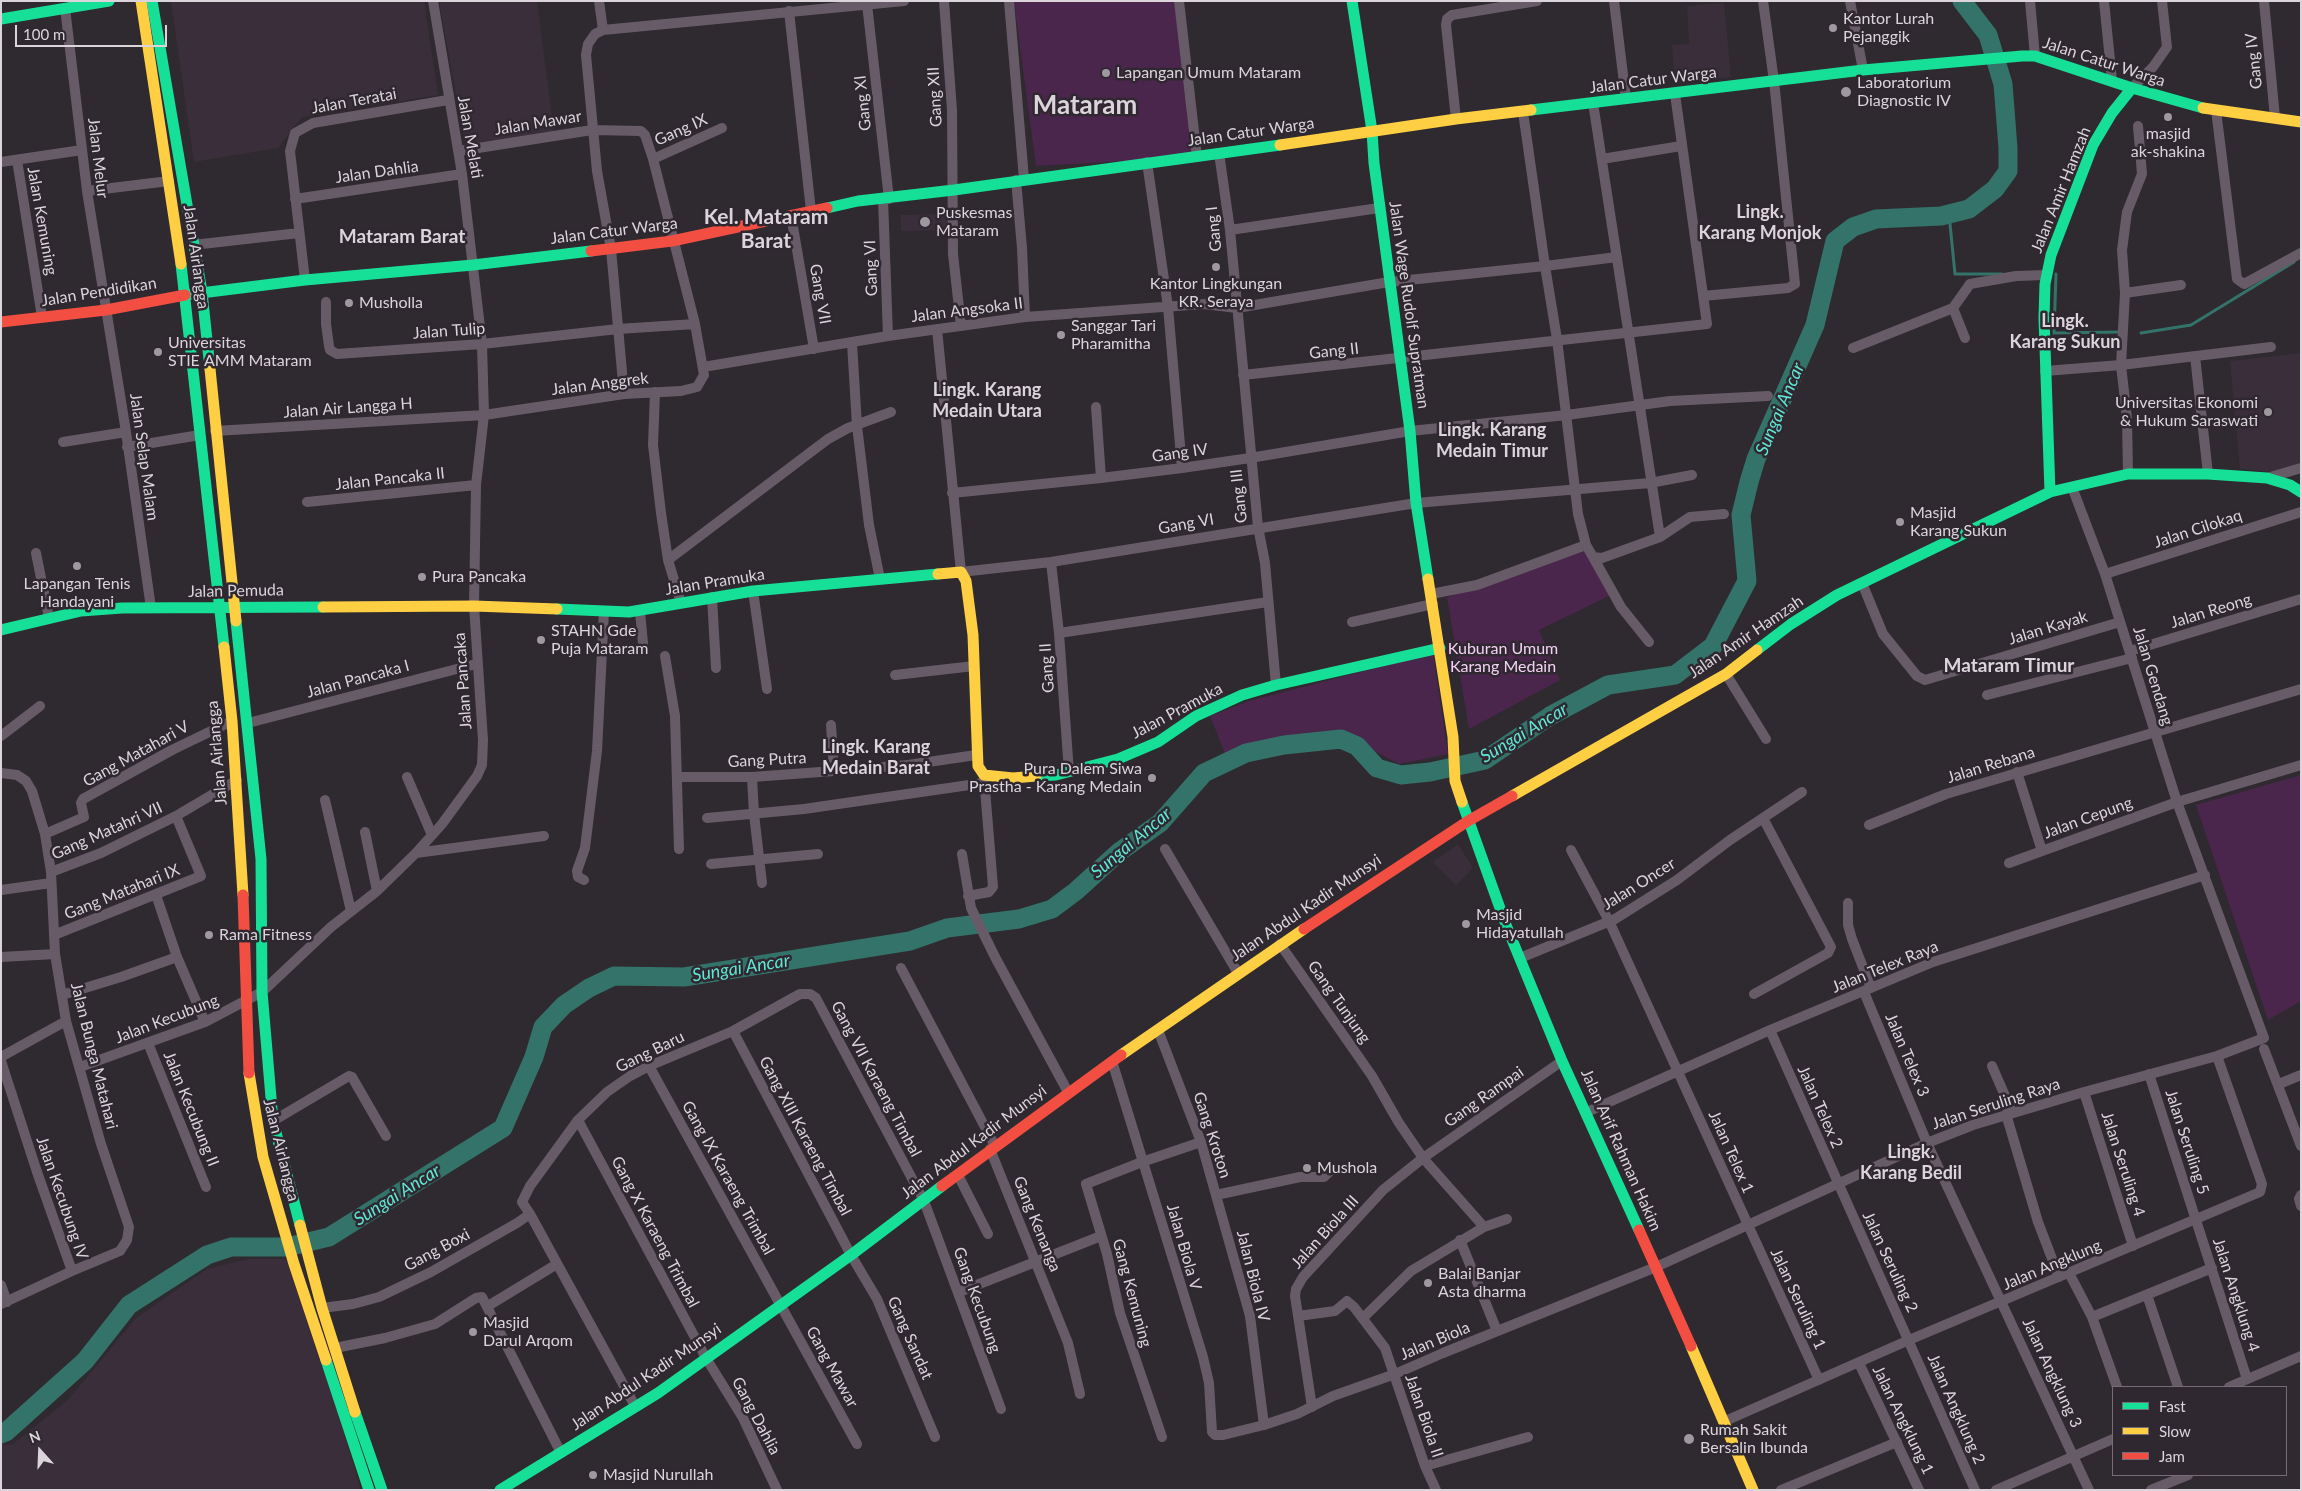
<!DOCTYPE html>
<style>
body{margin:0}
#map{position:relative;width:2302px;height:1491px;overflow:hidden;background:#2f2a2f;font-family:Lato,sans-serif}
canvas{display:block}
.frame{position:absolute;inset:0;border:2px solid #dbd5db;pointer-events:none}
.legend{position:absolute;left:2112px;top:1386px;width:175px;height:90px;box-sizing:border-box;background:#302831;border:1px solid #746d75;margin:0;padding:6px 9px;list-style:none;font-size:15px;color:#dbd5db}
.legend li{display:flex;align-items:center;gap:10px;height:25px}
.legend b{width:25px;border:1px solid #746d75}
.north{position:absolute;left:15px;top:1426px;width:50px;height:50px;-webkit-text-stroke:4px #302831;paint-order:stroke;rotate:340deg;font-size:14px;font-weight:700;line-height:20px;text-align:center;color:#dbd5db}
.north::after{content:'';display:block;margin:auto;width:18px;height:22px;background:#dbd5db;clip-path:polygon(50% 0,100% 100%,50% 72%,0 100%)}
.scale{position:absolute;left:15px;top:25px;width:152px;height:22px;box-sizing:border-box;border:2px solid #dbd5db;border-top:0;padding-left:6px;font-size:15px;line-height:18px;white-space:nowrap;color:#dbd5db;-webkit-text-stroke:4px #302831;paint-order:stroke}
</style>
<div id="map">
<canvas width="2302" height="1491"></canvas>
<div class="frame"></div>
<ul class="legend">
<li><b style="height:6px;background:#16e098"></b>Fast</li>
<li><b style="height:6px;background:#ffcf43"></b>Slow</li>
<li><b style="height:6px;background:#f24e42"></b>Jam</li>
</ul>
<div class="north">N</div>
<div class="scale">100 m</div>
</div>
<script>
const ctx = document.querySelector('canvas').getContext('2d');
ctx.lineJoin = 'round';
function fill(path, color) { ctx.fillStyle = color; ctx.fill(path, 'evenodd'); }
const shape = rows => new Path2D(rows.map(r => 'M' + r).join(''));
function trace(path, color, width, dash) { ctx.strokeStyle = color; ctx.lineWidth = width; ctx.lineCap = dash ? 'butt' : 'round'; ctx.setLineDash(dash || []); ctx.stroke(path); }
function label(font, color, halo, rows, align = 'center') {
  ctx.font = font + ' Lato,sans-serif'; ctx.lineWidth = 5; ctx.setLineDash([]); ctx.textBaseline = 'middle'; ctx.strokeStyle = halo; ctx.fillStyle = color; for (const [text, x, y, turn = 0] of rows) {
    ctx.save(); ctx.translate(x, y); ctx.rotate((+turn || 0) * Math.PI / 180); ctx.textAlign = isNaN(turn) ? turn : align; if (halo) ctx.strokeText(text, 0, 0); ctx.fillText(text, 0, 0); ctx.restore();
  }
}
const built = shape([
 [171,1,424,1,438,95,302,117,278,148,194,162],
 [439,1,537,1,554,133,466,149],
 [1724,3,1731,77,1675,84,1672,45,1689,44,1687,6],
 [949,214,949,230,901,231,901,215],
 [2301,353,2301,463,2275,472,2240,469,2230,361],
 [1458,844,1473,868,1456,885,1433,862],
 [248,1259,292,1259,361,1490,1,1490,1,1445,13,1444,68,1400,136,1318,207,1269]
]);
const green = shape([
 [1014,1,1179,1,1197,157,1036,166],
 [1586,551,1613,594,1539,630,1560,680,1469,729,1447,597],
 [1433,653,1448,754,1399,764,1339,732,1291,737,1256,744,1226,756,1210,716,1249,701],
 [2301,775,2301,1001,2268,1020,2196,805]
]);
const stream = shape([
 [1949,214,1955,274,2002,274],
 [2056,274,2054,333,2120,332],
 [2141,333,2191,325,2294,262]
]);
const river = shape([
 [1,1434,6,1432,85,1361,129,1305,207,1255,231,1247,287,1247,329,1237,503,1128,534,1057,543,1027,564,1005,589,988,614,976,684,977,910,941,947,928,1019,919,1052,909,1076,891,1119,852,1160,823,1204,773,1246,753,1284,745,1341,739,1357,746,1377,768,1401,775,1430,772,1485,760,1550,716,1608,685,1675,675,1713,646,1747,581,1741,515,1749,482,1756,459,1815,325,1835,241,1853,227,1876,219,1941,216,1969,209,1995,189,2008,171,2008,148,2003,84,1988,35,1962,1]
]);
const street = shape([
 [599,1,603,30,595,34,588,44,586,55,597,171,611,249,624,394],
 [944,1,952,110,953,254,961,326],
 [1009,1,1024,179],
 [1179,1,1197,157],
 [1614,1,1626,99],
 [1850,1,1863,70],
 [2030,1,2035,56],
 [2104,1,2112,80],
 [2264,1,2275,118],
 [867,4,889,199],
 [65,8,87,191,126,432,151,608],
 [789,11,811,211],
 [603,30,904,1],
 [2132,88,2153,67,2167,47,2162,1],
 [1593,103,1660,537],
 [2216,110,2237,279,2244,284,2301,253],
 [1523,112,1545,266,1557,339,1578,514,1586,545],
 [1456,119,1446,25,1447,19,1452,15,1537,1],
 [459,151,592,130,641,131,645,135,653,159,695,324],
 [1219,153,1230,230,1258,527,1265,563,1276,685],
 [653,159,722,128],
 [1602,159,1681,146],
 [17,160,42,317],
 [1,162,82,150],
 [1147,162,1168,307,1182,468],
 [1016,180,1022,248,1025,317],
 [87,191,169,181],
 [295,199,462,174],
 [883,199,888,336],
 [791,215,814,349],
 [1230,230,1379,208],
 [193,245,299,233],
 [305,280,290,151,295,133,313,123,448,100],
 [2125,293,2181,285],
 [1703,296,1788,288,1795,284,1774,81,1763,1],
 [1953,308,1965,338],
 [937,329,961,572,1051,562,1416,503,1650,483,1692,475],
 [852,343,857,426,869,525,880,579],
 [1853,348,1953,308,1970,284,2016,276,2046,275],
 [2195,356,2208,474],
 [703,367,888,336,1025,317,1204,304,1237,308,1389,282,1545,266,1617,257],
 [2045,371,2121,365,2271,347],
 [1243,375,1707,324,1675,94],
 [655,392,653,445,661,513,668,560,681,603],
 [1096,407,1101,478],
 [215,431,484,415,624,394,681,391,697,387,704,375,695,324,618,329,482,344,337,354,330,350,329,346,326,324,326,302],
 [63,442,126,432],
 [127,447,200,435],
 [2128,474,2127,418,2121,365,2125,293,2122,250,2127,212,2142,174,2138,126],
 [2267,478,2301,468],
 [952,493,1101,478,1182,468,1250,458,1410,431,1567,415,1670,401,1768,396],
 [307,502,476,485],
 [36,553,49,618],
 [1593,557,1621,607,1649,642],
 [668,560,828,439,848,428,891,412],
 [1051,562,1059,633,1069,772],
 [2105,574,2301,512],
 [1862,583,1883,634,1917,676,1925,680,2120,622],
 [753,591,767,689],
 [1431,594,1477,585,1586,545,1593,557,1602,558,1660,537,1690,517,1724,514],
 [712,597,716,668],
 [640,612,643,643],
 [1352,622,1433,604],
 [1059,633,1268,602],
 [2130,651,2301,599],
 [665,656,675,716,679,849],
 [1726,674,1766,739],
 [895,675,974,666],
 [1987,695,2132,658],
 [248,723,476,664],
 [831,725,834,771],
 [1,736,40,706],
 [2017,772,2042,851],
 [1,773,17,775,26,781,32,791,45,834,51,872,55,954,66,1021,101,1144,129,1227,127,1240,120,1251,72,1271],
 [407,777,432,835],
 [677,777,752,777,834,771,908,765,976,755],
 [752,777,754,814,762,883],
 [325,800,351,911],
 [707,818,804,809,983,783],
 [1869,825,1946,794,2301,689],
 [365,832,377,891],
 [45,834,84,817,81,803,83,799,172,750,232,721],
 [1165,849,1238,973],
 [1571,850,1609,921,1819,1380],
 [416,853,544,836],
 [962,854,971,908,995,957,1068,1092],
 [2009,863,2177,802,2301,765],
 [711,864,818,854],
 [51,872,101,853,176,816],
 [584,880,578,877,577,871,585,848,597,751,604,611],
 [1,890,51,883],
 [156,895,177,957,205,1022],
 [968,896,989,892,993,887,984,777],
 [1848,903,1848,925,1852,939,1871,988],
 [54,935,201,876,176,816,237,780],
 [1280,944,1372,1076,1399,1123,1423,1158,1484,1227],
 [1,957,55,954],
 [1520,958,1615,919,1677,880,1730,840,1802,792],
 [901,968,995,1146],
 [1864,992,1927,1143,2089,1490],
 [1754,994,1828,953,1831,947,1763,818],
 [62,995,121,977,177,957],
 [1158,1030,1201,1142,1250,1316,1264,1425],
 [1770,1030,1975,1490],
 [733,1031,851,1255,877,1299,935,1437],
 [148,1043,206,1187],
 [2264,1049,2301,1146],
 [1,1057,66,1021],
 [1,1061,37,1172,72,1271,1,1304],
 [1112,1061,1203,1357,1209,1383,1212,1432,1215,1435,1223,1435,1264,1425,1297,1414,1333,1396,1395,1374,1443,1353,1656,1267,1927,1143,1973,1125,2084,1092,2217,1056,2264,1038,2177,802,2105,574,2072,487],
 [649,1066,857,1444],
 [1992,1066,2012,1112],
 [80,1067,205,1022,262,992,331,927,377,891,416,853,442,824,477,776,482,765,483,740,474,606,476,485,484,415,482,344,462,174,433,1],
 [2149,1074,2247,1379],
 [2279,1084,2301,1075],
 [2084,1092,2133,1246],
 [1587,1112,1770,1030,1933,962,2205,875],
 [2006,1114,2038,1222,2059,1277],
 [578,1120,706,1358,743,1418,777,1490],
 [273,1121,349,1076,352,1077,386,1136],
 [990,1149,1068,1343,1080,1394],
 [958,1175,988,1234],
 [1216,1195,1300,1177,1324,1177,1330,1171],
 [2301,1195,2299,1199,2301,1206],
 [530,1214,635,1406],
 [1460,1240,1497,1331],
 [2069,1273,2092,1317,2117,1387],
 [1,1285,7,1302],
 [959,1292,1101,1236],
 [2147,1295,2178,1387],
 [488,1306,557,1264],
 [322,1308,353,1304,379,1297,431,1272,517,1223,530,1214,522,1202,530,1186,578,1120,607,1092,630,1076,649,1066,733,1031,800,994,810,994,816,998,924,1201,1001,1409],
 [1298,1316,1335,1311,1347,1301,1354,1307,1385,1348,1425,1466,1436,1490],
 [2092,1317,2212,1268],
 [1363,1318,1411,1271,1484,1227,1507,1219],
 [335,1348,385,1338,435,1324,476,1298,482,1297,561,1453],
 [1859,1363,1919,1490],
 [2229,1387,2301,1356],
 [1312,1407,1295,1296,1296,1289,1303,1277,1383,1190,1423,1158,1562,1061],
 [1723,1422,1909,1340,2260,1192,2262,1184,2217,1056],
 [1162,1437,1120,1313,1107,1254,1086,1184,1142,1162,1201,1142],
 [1425,1466,1528,1437],
 [1781,1490,1897,1442],
 [1996,1490,2113,1439],
 [2151,1490,2188,1475]
]);
const fast = shape([
 [152,1,202,292,210,369],
 [1352,1,1372,131,1374,163,1410,431,1416,503,1428,579],
 [1,19,109,1],
 [1531,110,1863,70,2022,56,2035,56,2132,88,2203,108],
 [827,208,858,201,954,190,1280,145],
 [181,264,224,647],
 [185,295,305,280,473,265,591,251],
 [2050,492,2044,318,2045,284,2051,255,2093,145,2112,113,2132,88],
 [557,609,629,612,753,591,938,574],
 [236,621,261,859,262,992,273,1121,300,1225],
 [1,630,81,611,122,608,323,607],
 [1757,650,1791,624,1837,595,2050,492,2128,474,2208,474,2267,478,2290,485,2301,492],
 [1036,776,1056,775,1118,759,1158,742,1196,716,1242,695,1276,685,1440,648],
 [1462,802,1506,925,1562,1061,1639,1230],
 [326,1360,369,1490],
 [355,1412,382,1490],
 [500,1490,658,1393,851,1255,942,1186]
]);
const slow = shape([
 [141,1,181,264],
 [2203,108,2301,122],
 [1280,145,1456,119,1531,110],
 [210,369,236,621],
 [938,574,961,572,966,581,973,635,978,766,984,775,1013,778,1036,776],
 [1428,579,1453,737,1455,781,1462,802],
 [323,607,474,606,557,609],
 [224,647,232,721,243,895],
 [1512,796,1726,674,1757,650],
 [1121,1055,1304,929],
 [249,1073,263,1157,294,1264,326,1360],
 [300,1225,322,1308,355,1412],
 [1691,1346,1753,1490]
]);
const jam = shape([
 [591,251,672,241,827,208],
 [1,322,106,310,185,295],
 [243,895,249,1073],
 [1304,929,1468,821,1512,796],
 [942,1186,1121,1055],
 [1639,1230,1691,1346]
]);
const markers = [
 [1833,28,5,"#9f999f"],
 [1106,73,5,"#9f999f"],
 [1846,92,6,"#9f999f"],
 [2168,117,5,"#9f999f"],
 [925,222,6,"#9f999f"],
 [1216,267,5,"#9f999f"],
 [349,303,5,"#9f999f"],
 [1061,335,5,"#9f999f"],
 [158,352,5,"#9f999f"],
 [2268,412,5,"#9f999f"],
 [1900,522,5,"#9f999f"],
 [77,566,5,"#9f999f"],
 [422,577,5,"#9f999f"],
 [541,640,5,"#9f999f"],
 [1152,778,5,"#9f999f"],
 [1466,924,5,"#9f999f"],
 [209,935,5,"#9f999f"],
 [1307,1168,5,"#9f999f"],
 [1428,1283,5,"#9f999f"],
 [473,1332,5,"#9f999f"],
 [1689,1439,6,"#9f999f"],
 [593,1475,5,"#9f999f"]
];
const poiNames = [
 ["Kantor Lurah",1843,19],
 ["Pejanggik",1843,37],
 ["Lapangan Umum Mataram",1116,73],
 ["Laboratorium",1857,83],
 ["Diagnostic IV",1857,101],
 ["masjid",2168,134,"center"],
 ["ak-shakina",2168,152,"center"],
 ["Puskesmas",936,213],
 ["Mataram",936,231],
 ["Kantor Lingkungan",1216,284,"center"],
 ["KR. Seraya",1216,302,"center"],
 ["Musholla",359,303],
 ["Sanggar Tari",1071,326],
 ["Pharamitha",1071,344],
 ["Universitas",168,343],
 ["STIE AMM Mataram",168,361],
 ["Universitas Ekonomi",2258,403,"right"],
 ["& Hukum Saraswati",2258,421,"right"],
 ["Masjid",1910,513],
 ["Karang Sukun",1910,531],
 ["Pura Pancaka",432,577],
 ["Lapangan Tenis",77,584,"center"],
 ["Handayani",77,602,"center"],
 ["STAHN Gde",551,631],
 ["Puja Mataram",551,649],
 ["Pura Dalem Siwa",1142,769,"right"],
 ["Prastha - Karang Medain",1142,787,"right"],
 ["Masjid",1476,915],
 ["Hidayatullah",1476,933],
 ["Rama Fitness",219,935],
 ["Mushola",1317,1168],
 ["Balai Banjar",1438,1274],
 ["Asta dharma",1438,1292],
 ["Masjid",483,1323],
 ["Darul Arqom",483,1341],
 ["Rumah Sakit",1700,1430],
 ["Bersalin Ibunda",1700,1448],
 ["Masjid Nurullah",603,1475]
];
const streetNames = [
 ["Gang IV",2254,61,-96],
 ["Jalan Catur Warga",2104,62,18],
 ["Jalan Catur Warga",1653,80,-7],
 ["Gang XII",935,97,-93],
 ["Jalan Teratai",354,101,-10],
 ["Gang XI",863,103,-96],
 ["Jalan Mawar",538,123,-9],
 ["Gang IX",681,130,-24],
 ["Jalan Catur Warga",1251,132,-8],
 ["Jalan Melati",470,137,80],
 ["Jalan Melur",98,158,83],
 ["Jalan Dahlia",377,172,-8],
 ["Jalan Amir Hamzah",2061,190,-68],
 ["Jalan Kemuning",42,221,80],
 ["Gang I",1214,229,-96],
 ["Jalan Catur Warga",614,231,-7],
 ["Jalan Airlangga",196,257,82],
 ["Gang VI",871,268,-92],
 ["Jalan Pendidikan",99,292,-9],
 ["Gang VII",820,294,80],
 ["Jalan Wage Rudolf Supratman",1409,305,82],
 ["Jalan Angsoka II",967,310,-7],
 ["Jalan Tulip",449,331,-4],
 ["Gang II",1334,351,-6],
 ["Jalan Anggrek",600,384,-7],
 ["Jalan Air Langga H",348,408,-4],
 ["Gang IV",1180,453,-8],
 ["Jalan Selap Malam",144,457,82],
 ["Jalan Pancaka II",390,479,-6],
 ["Gang III",1239,496,-96],
 ["Gang VI",1186,524,-10],
 ["Jalan Cilokaq",2198,529,-18],
 ["Jalan Pramuka",715,582,-9],
 ["Jalan Pemuda",236,591,-1],
 ["Jalan Reong",2211,611,-17],
 ["Jalan Kayak",2048,628,-17],
 ["Jalan Amir Hamzah",1746,637,-34],
 ["Gang II",1047,668,-94],
 ["Jalan Gendang",2153,676,73],
 ["Jalan Pancaka I",358,679,-15],
 ["Jalan Pancaka",463,681,-94],
 ["Jalan Pramuka",1177,711,-28],
 ["Jalan Airlangga",217,753,-95],
 ["Gang Matahari V",136,754,-29],
 ["Gang Putra",767,760,-3],
 ["Jalan Rebana",1991,765,-17],
 ["Jalan Cepung",2088,818,-20],
 ["Gang Matahri VII",107,831,-24],
 ["Jalan Oncer",1639,884,-32],
 ["Gang Matahari IX",122,892,-22],
 ["Jalan Abdul Kadir Munsyi",1306,908,-34],
 ["Jalan Telex Raya",1885,967,-22],
 ["Gang Tunjung",1339,1002,55],
 ["Jalan Kecubung",167,1019,-21],
 ["Gang Baru",650,1052,-26],
 ["Jalan Telex 3",1907,1055,67],
 ["Jalan Bunga Matahari",94,1056,76],
 ["Gang VII Karaeng Timbal",876,1079,62],
 ["Gang Rampai",1484,1097,-35],
 ["Jalan Seruling Raya",1996,1104,-18],
 ["Jalan Telex 2",1820,1107,66],
 ["Jalan Kecubung II",191,1109,68],
 ["Gang Kroton",1212,1135,72],
 ["Gang XIII Karaeng Timbal",805,1136,62],
 ["Jalan Abdul Kadir Munsyi",974,1142,-37],
 ["Jalan Seruling 5",2187,1142,72],
 ["Jalan Airlangga",281,1150,76],
 ["Jalan Arif Rahman Hakim",1621,1150,66],
 ["Jalan Telex 1",1731,1152,66],
 ["Jalan Seruling 4",2123,1164,72],
 ["Gang IX Karaeng Trimbal",728,1178,61],
 ["Jalan Kecubung IV",62,1198,71],
 ["Gang Kenanga",1037,1224,68],
 ["Gang X Karaeng Trimbal",655,1232,62],
 ["Jalan Biola III",1325,1232,-48],
 ["Jalan Biola V",1184,1247,74],
 ["Gang Boxi",437,1250,-28],
 ["Jalan Seruling 2",1890,1262,65],
 ["Jalan Angklung",2052,1265,-23],
 ["Jalan Biola IV",1253,1276,76],
 ["Gang Kemuning",1132,1293,75],
 ["Jalan Angklung 4",2236,1295,72],
 ["Jalan Seruling 1",1798,1299,65],
 ["Gang Kecubung",977,1300,70],
 ["Gang Sandat",910,1338,66],
 ["Jalan Biola",1435,1341,-23],
 ["Gang Mawar",832,1367,61],
 ["Jalan Angklung 3",2052,1373,65],
 ["Jalan Abdul Kadir Munsyi",646,1377,-34],
 ["Jalan Angklung 2",1956,1409,66],
 ["Gang Dahlia",756,1416,62],
 ["Jalan Biola II",1424,1416,71],
 ["Jalan Angklung 1",1903,1420,64]
];
const parkNames = [
 ["Kuburan Umum",1503,649],
 ["Karang Medain",1503,667]
];
const neighbourhoodNames = [
 ["Lingk.",1760,212],
 ["Karang Monjok",1760,233],
 ["Lingk.",2065,321],
 ["Karang Sukun",2065,342],
 ["Lingk. Karang",987,390],
 ["Medain Utara",987,411],
 ["Lingk. Karang",1492,430],
 ["Medain Timur",1492,451],
 ["Lingk. Karang",876,747],
 ["Medain Barat",876,768],
 ["Lingk.",1911,1152],
 ["Karang Bedil",1911,1173]
];
const waterNames = [
 ["Sungai Ancar",1780,409,-67],
 ["Sungai Ancar",1524,733,-31],
 ["Sungai Ancar",1131,843,-40],
 ["Sungai Ancar",741,968,-9],
 ["Sungai Ancar",397,1195,-32]
];
const quarterNames = [
 ["Mataram Barat",402,237],
 ["Mataram Timur",2009,666]
];
const districtNames = [
 ["Kel. Mataram",766,217],
 ["Barat",766,241]
];
const townNames = [
 ["Mataram",1085,106]
];
fill(built, '#3a2e3a');
fill(green, '#4b264c');
trace(stream, '#33736a', 3);
trace(river, '#33736a', 19);
trace(street, '#685b68', 10);
trace(fast, '#16e098', 11);
trace(slow, '#ffcf43', 11);
trace(jam, '#f24e42', 11);
for (const [x, y, r, color] of markers) { const dot = new Path2D(); dot.arc(x, y, r, 0, 2 * Math.PI); ctx.fillStyle = color; ctx.fill(dot); trace(dot, '#302831', 2); }
label('16px', '#dbd5db', '#302831', poiNames, 'left');
label('16px', '#dbd5db', '#302831', streetNames);
label('16px', '#f4d1f4', '#302831', parkNames);
label('bold 18px', '#dbd5db', '#302831', neighbourhoodNames);
label('italic 18px', '#5fe6d4', '#302831', waterNames);
label('bold 19px', '#dbd5db', '#302831', quarterNames);
label('bold 21px', '#dbd5db', '#302831', districtNames);
label('bold 26px', '#dbd5db', '#302831', townNames);
</script>
